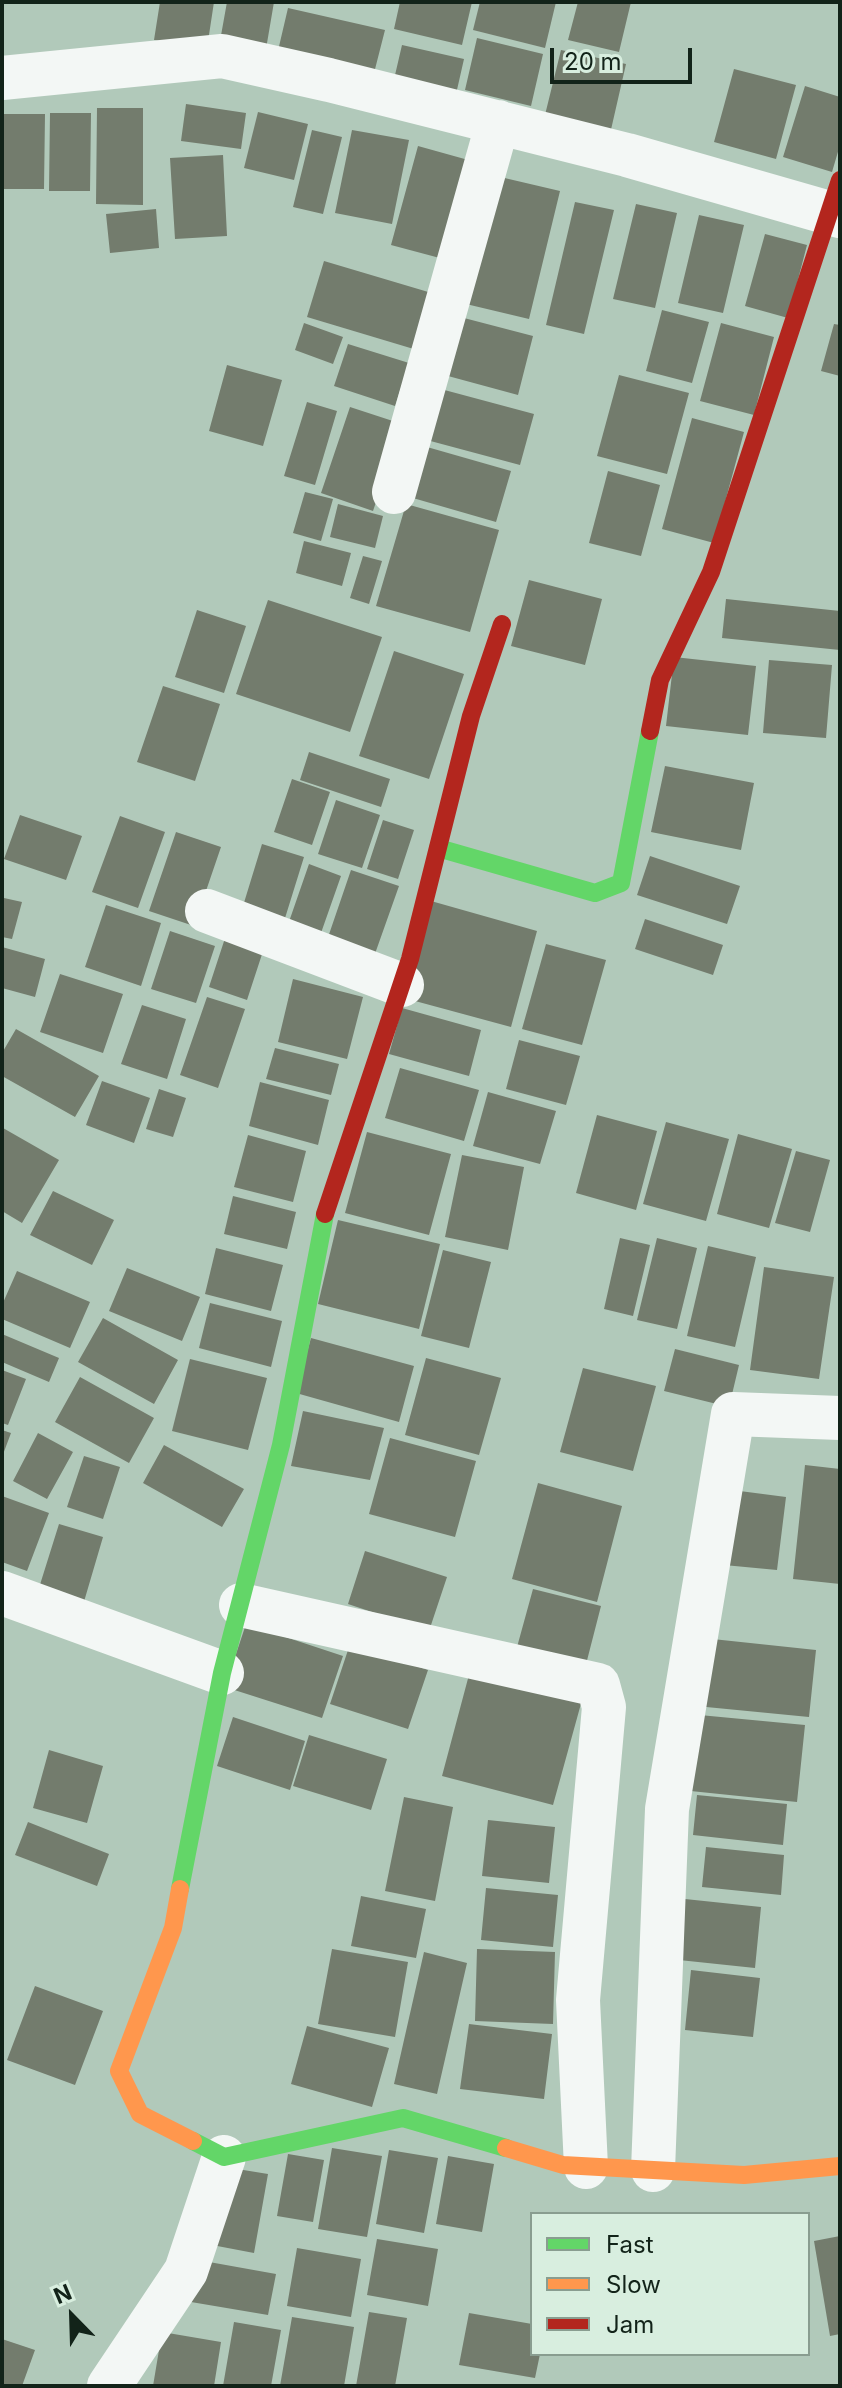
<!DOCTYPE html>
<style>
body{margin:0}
#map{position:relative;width:842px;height:2388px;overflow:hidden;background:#b1c9ba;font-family:Inter,sans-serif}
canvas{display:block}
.frame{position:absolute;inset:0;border:4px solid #122319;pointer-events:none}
.legend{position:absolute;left:530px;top:2212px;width:280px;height:144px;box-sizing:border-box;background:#d8eedf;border:2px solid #899d90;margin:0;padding:10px 14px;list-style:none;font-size:24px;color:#122319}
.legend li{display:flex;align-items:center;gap:16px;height:40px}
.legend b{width:40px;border:2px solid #899d90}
.north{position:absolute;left:32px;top:2276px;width:80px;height:80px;-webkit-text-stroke:6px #d8eedf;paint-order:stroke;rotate:337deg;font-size:22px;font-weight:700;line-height:32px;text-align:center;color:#122319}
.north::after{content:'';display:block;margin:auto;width:28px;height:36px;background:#122319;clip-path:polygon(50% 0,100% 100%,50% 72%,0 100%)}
.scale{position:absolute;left:550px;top:48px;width:142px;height:36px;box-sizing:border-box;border:4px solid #122319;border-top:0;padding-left:10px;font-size:24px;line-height:28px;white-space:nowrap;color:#122319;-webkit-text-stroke:6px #d8eedf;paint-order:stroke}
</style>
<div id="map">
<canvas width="842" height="2388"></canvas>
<div class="frame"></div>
<ul class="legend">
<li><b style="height:10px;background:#63d668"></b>Fast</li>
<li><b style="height:10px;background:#ff974d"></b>Slow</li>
<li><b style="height:10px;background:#b3261e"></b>Jam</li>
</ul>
<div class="north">N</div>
<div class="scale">20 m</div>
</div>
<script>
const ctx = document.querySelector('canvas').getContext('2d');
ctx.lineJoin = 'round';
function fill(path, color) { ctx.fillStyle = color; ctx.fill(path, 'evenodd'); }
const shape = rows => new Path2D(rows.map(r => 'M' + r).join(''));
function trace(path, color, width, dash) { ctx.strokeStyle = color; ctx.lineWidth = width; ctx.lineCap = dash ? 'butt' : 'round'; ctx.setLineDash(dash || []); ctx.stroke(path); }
const building = shape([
 [160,2,214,2,207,48,154,40],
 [227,2,274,2,266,49,220,41],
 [400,2,472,2,462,45,394,29],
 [480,2,556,2,545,48,473,30],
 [578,2,631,2,619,52,568,40],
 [288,8,385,30,373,77,277,55],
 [477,38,543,54,531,106,465,90],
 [402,45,464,59,454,103,392,88],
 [561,50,626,64,610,134,544,119],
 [734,69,796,85,776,159,714,142],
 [805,86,840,97,840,145,832,172,783,157],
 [186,104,246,113,241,149,181,141],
 [97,108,143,108,143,205,96,204],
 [258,112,308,124,294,180,244,168],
 [50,113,91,113,90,191,49,191],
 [2,114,45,114,44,189,2,189],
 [312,130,342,137,323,214,293,207],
 [352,130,409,140,392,224,335,213],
 [418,146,479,163,451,261,391,245],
 [223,155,227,236,175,239,170,158],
 [496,176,560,191,529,319,466,304],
 [575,202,614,210,584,334,546,325],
 [636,204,677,213,655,308,613,299],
 [156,209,159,248,110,253,106,214],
 [699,215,744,225,723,313,678,303],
 [765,234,807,245,788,318,745,306],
 [324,261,435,294,417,350,307,317],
 [662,310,709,322,692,383,646,371],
 [464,318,533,336,518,395,448,376],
 [304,323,343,337,333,364,295,350],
 [721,323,774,337,754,415,700,401],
 [834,324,840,325,840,376,821,371],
 [348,344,409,363,395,406,334,386],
 [227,365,282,380,263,446,209,431],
 [619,375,689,393,667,474,597,456],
 [437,388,534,414,520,465,423,439],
 [307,402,337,411,315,485,284,476],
 [350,407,402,424,373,511,321,493],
 [692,418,744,432,714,543,662,529],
 [420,445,511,471,496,522,406,496],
 [608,471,660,485,641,556,589,543],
 [305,492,333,499,321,541,293,533],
 [338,504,383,516,375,548,330,537],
 [406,504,499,530,470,632,376,606],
 [304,541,351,553,342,586,296,573],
 [363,556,382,561,369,604,350,598],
 [529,580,602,599,585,665,511,646],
 [726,599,840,611,840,650,722,638],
 [268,600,382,637,350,732,236,694],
 [197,610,246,626,224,693,175,677],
 [394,651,464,674,429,779,359,756],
 [674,657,756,666,748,735,666,726],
 [769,660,832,665,826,738,763,733],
 [163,686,220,704,195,781,137,762],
 [309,752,390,779,381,807,300,780],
 [665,766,754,783,741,850,651,832],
 [292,779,330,792,312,845,274,832],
 [336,800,380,815,362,868,318,854],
 [20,815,82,836,66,880,4,859],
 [120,816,165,832,138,908,92,892],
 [383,820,414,830,398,879,367,869],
 [176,832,221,847,194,926,149,911],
 [262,844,304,857,281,931,239,919],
 [650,856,740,886,727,924,637,895],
 [309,864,341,876,315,950,283,939],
 [351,870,399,886,371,965,324,949],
 [4,898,22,902,12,939,2,937],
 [431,901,537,931,511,1027,404,998],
 [106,905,161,923,141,986,85,967],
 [645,919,723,945,713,975,635,949],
 [228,929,266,942,247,1000,209,987],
 [170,931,215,946,196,1003,151,989],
 [546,944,606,960,582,1045,522,1029],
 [2,947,45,959,35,997,2,988],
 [60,974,123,994,103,1053,40,1032],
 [293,979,363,997,347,1059,278,1042],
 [207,997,245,1009,218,1088,180,1075],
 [142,1005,186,1019,167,1079,121,1064],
 [402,1008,481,1030,469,1076,389,1054],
 [16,1029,99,1076,75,1117,2,1076,2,1053],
 [519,1040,580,1056,566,1105,506,1089],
 [275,1048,339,1064,331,1095,266,1079],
 [400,1068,479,1090,464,1141,385,1118],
 [102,1081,150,1098,134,1143,86,1125],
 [260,1082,329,1100,318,1145,249,1126],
 [159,1089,186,1098,173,1137,146,1129],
 [488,1092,556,1111,540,1164,473,1146],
 [597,1115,657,1131,636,1210,576,1193],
 [666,1122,729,1139,706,1221,643,1204],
 [3,1128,59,1160,22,1223,2,1211],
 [367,1132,451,1154,429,1235,345,1213],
 [738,1134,792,1149,769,1228,717,1214],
 [248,1135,306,1151,293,1202,234,1187],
 [796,1151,830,1160,810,1232,775,1223],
 [462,1155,524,1167,508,1250,445,1237],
 [53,1191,114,1220,92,1265,30,1235],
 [233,1196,296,1212,287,1249,224,1234],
 [338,1220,440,1244,419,1329,318,1304],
 [620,1238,650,1245,633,1316,604,1309],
 [657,1238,697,1248,677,1329,637,1320],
 [708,1246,756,1257,735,1347,687,1336],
 [216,1248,283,1265,271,1311,205,1294],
 [443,1250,491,1262,469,1348,421,1336],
 [764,1267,834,1277,819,1379,750,1370],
 [127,1268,200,1297,182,1341,109,1311],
 [17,1271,90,1302,70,1348,2,1319,2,1305],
 [210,1303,282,1321,271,1367,199,1348],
 [103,1318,178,1360,154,1404,78,1362],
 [2,1334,59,1358,49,1382,2,1362],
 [311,1338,414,1366,399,1422,296,1393],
 [675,1349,739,1365,729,1407,664,1391],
 [426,1358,501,1378,479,1455,405,1435],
 [190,1359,267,1378,248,1450,172,1431],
 [583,1368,656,1386,633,1471,560,1452],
 [2,1370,26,1379,8,1425,2,1423],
 [80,1377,154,1418,129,1463,55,1422],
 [303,1411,384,1428,370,1480,291,1466],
 [2,1430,11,1433,2,1457],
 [38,1433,73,1452,47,1499,13,1481],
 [390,1438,476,1461,455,1537,369,1514],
 [164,1445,244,1489,222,1527,143,1483],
 [84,1456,120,1467,103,1519,67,1507],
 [805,1465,840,1469,840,1584,793,1579],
 [538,1483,622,1506,597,1602,512,1579],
 [732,1490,786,1497,777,1570,724,1565],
 [2,1496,49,1513,27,1571,2,1562],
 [59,1524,103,1537,83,1605,38,1591],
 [365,1551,447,1577,429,1631,348,1604],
 [533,1589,601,1606,583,1676,514,1658],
 [246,1624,343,1656,322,1718,225,1687],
 [703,1638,816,1650,809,1717,696,1706],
 [350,1644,428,1670,408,1729,330,1704],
 [470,1671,582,1700,553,1805,442,1776],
 [689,1714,805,1725,797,1802,681,1790],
 [233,1717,305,1741,290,1790,217,1766],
 [309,1735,387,1759,371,1810,293,1786],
 [49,1750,103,1766,87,1823,33,1808],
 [697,1795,787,1804,783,1845,693,1835],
 [404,1797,453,1807,435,1901,385,1891],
 [488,1820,555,1827,549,1883,482,1876],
 [28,1822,109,1854,97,1886,15,1855],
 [706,1847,784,1855,781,1895,702,1887],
 [486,1888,558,1895,553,1947,481,1940],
 [361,1896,426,1909,416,1958,351,1946],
 [685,1899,761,1907,755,1968,679,1960],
 [332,1949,408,1962,395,2037,318,2024],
 [477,1949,555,1952,553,2024,475,2021],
 [424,1952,467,1963,437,2094,394,2084],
 [691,1970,760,1978,753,2037,685,2030],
 [35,1986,103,2011,75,2085,7,2060],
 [469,2024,552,2034,544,2099,460,2089],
 [307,2026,389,2048,372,2107,291,2084],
 [332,2148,382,2156,367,2237,318,2229],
 [389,2150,438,2158,424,2233,376,2224],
 [288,2154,324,2160,313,2222,277,2216],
 [448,2156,494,2164,482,2232,436,2224],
 [225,2167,268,2174,254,2253,212,2245],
 [840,2236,840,2334,830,2336,814,2241],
 [377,2239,438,2249,428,2306,367,2295],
 [297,2248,361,2259,351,2317,287,2306],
 [198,2260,276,2274,268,2315,191,2302],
 [369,2312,407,2318,395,2386,356,2386],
 [469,2313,532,2324,532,2354,540,2354,535,2378,459,2365],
 [292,2317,354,2327,344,2386,280,2386],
 [234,2322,281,2330,271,2386,223,2386],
 [162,2332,221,2342,214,2386,153,2386],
 [2,2339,35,2350,22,2386,2,2386]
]);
const street = shape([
 [2,78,222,56,329,80,627,155,840,216],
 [394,492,498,122],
 [207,911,402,985],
 [2,1593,222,1673],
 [241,1605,598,1685,604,1707,578,2000,586,2167],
 [653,2170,667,1809,733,1414,840,1418],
 [109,2386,186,2271,224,2157]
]);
const fast = shape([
 [438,848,595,893,621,883,650,731],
 [180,1889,222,1673,281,1445,325,1214],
 [193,2141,224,2157,403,2118,506,2148]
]);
const slow = shape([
 [180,1889,173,1928,119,2071,140,2114,193,2141],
 [506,2148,563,2165,744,2175,840,2166]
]);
const jam = shape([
 [650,731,660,680,711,572,840,180],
 [325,1214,410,959,471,716,502,624]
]);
fill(building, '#737c6d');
trace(street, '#f3f7f5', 44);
trace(fast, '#63d668', 18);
trace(slow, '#ff974d', 18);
trace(jam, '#b3261e', 18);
</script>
